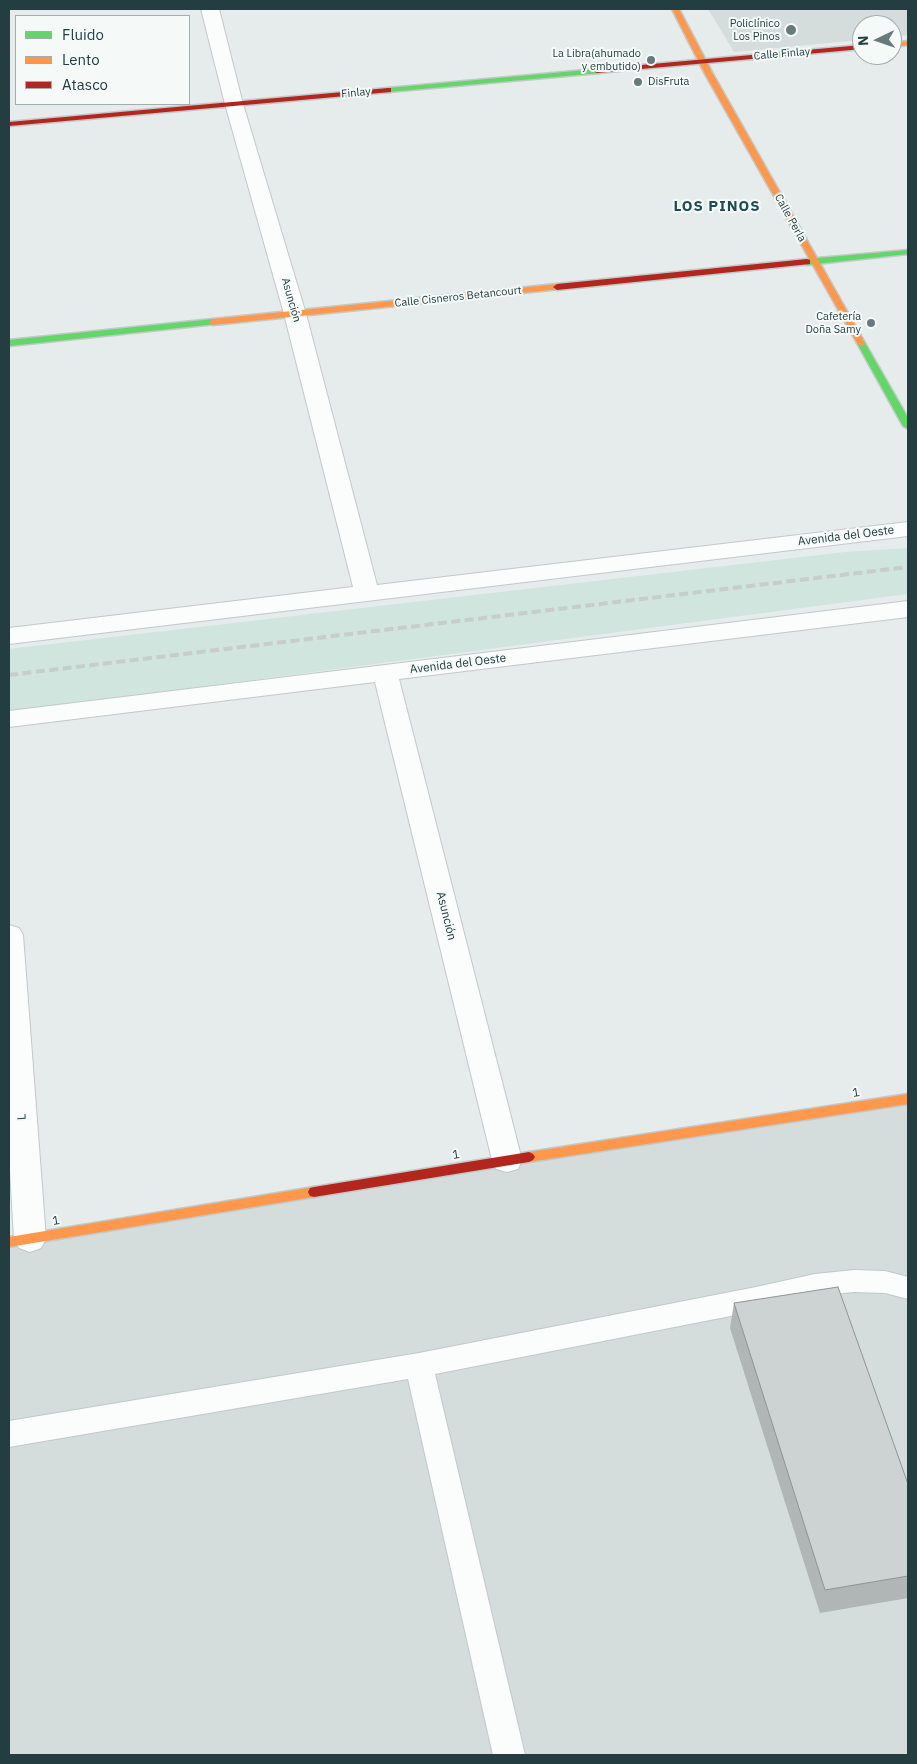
<!DOCTYPE html>
<meta charset="utf-8">
<style>
body{margin:0}
#map{position:relative;width:917px;height:1764px;overflow:hidden;background:#e6eceb;font-family:"IBM Plex Sans",sans-serif}
canvas{display:block}
.frame{position:absolute;inset:0;border:10px solid #233d40;pointer-events:none}
.legend{position:absolute;left:15px;top:15px;width:175px;height:90px;box-sizing:border-box;background:#f5faf9;border:1px solid #a1aeaf;margin:0;padding:6px 9px;list-style:none;font-size:15px;color:#233d40}
.legend li{display:flex;align-items:center;gap:10px;height:25px}
.legend b{width:25px;border:1px solid #a1aeaf}
.north{position:absolute;left:852px;top:15px;width:50px;height:50px;box-sizing:border-box;background:#f5faf9;border:1px solid #a1aeaf;border-radius:50%;rotate:267deg;font-size:14px;font-weight:700;line-height:20px;text-align:center;color:#233d40}
.north::after{content:'';display:block;margin:auto;width:18px;height:22px;background:#677a7c;clip-path:polygon(50% 0,100% 100%,50% 72%,0 100%)}
</style>
<div id="map">
<canvas width="917" height="1764"></canvas>
<div class="frame"></div>
<ul class="legend">
<li><b style="height:6px;background:#63d668"></b>Fluido</li>
<li><b style="height:6px;background:#ff974d"></b>Lento</li>
<li><b style="height:6px;background:#b3261e"></b>Atasco</li>
</ul>
<div class="north">N</div>
</div>
<script>
const ctx = document.querySelector('canvas').getContext('2d');
ctx.lineJoin = 'round';
function fill(path, color) { ctx.fillStyle = color; ctx.fill(path, 'evenodd'); }
const shape = rows => new Path2D(rows.map(r => 'M' + r).join(''));
function trace(path, color, width, dash) { ctx.strokeStyle = color; ctx.lineWidth = width; ctx.lineCap = dash ? 'butt' : 'round'; ctx.setLineDash(dash || []); ctx.stroke(path); }
function label(font, color, halo, rows, align = 'center') {
  ctx.font = font + ' "IBM Plex Sans",sans-serif'; ctx.lineWidth = 4; ctx.setLineDash([]); ctx.textBaseline = 'middle'; ctx.strokeStyle = halo; ctx.fillStyle = color; for (const [text, x, y, turn = 0] of rows) {
    ctx.save(); ctx.translate(x, y); ctx.rotate((+turn || 0) * Math.PI / 180); ctx.textAlign = isNaN(turn) ? turn : align; if (halo) ctx.strokeText(text, 0, 0); ctx.fillText(text, 0, 0); ctx.restore();
  }
}
const built = shape([
 [708,9,908,9,908,35,892,37,892,25,862,25,862,40,734,52],
 [908,1100,908,1755,9,1755,9,1242]
]);
const green = shape([
 [908,548,908,594,9,712,9,649,845,552]
]);
const lane = shape([
 [854,1270,885,1271,908,1277,908,1299,885,1293,854,1292,815,1296,756,1311,435,1374,525,1755,493,1755,408,1379,9,1447,9,1421,419,1353,756,1287,815,1274,854,1270]
]);
const street = shape([
 [201,9,219,9,243,104,306,314,377,585,908,522,908,536,9,644,9,628,353,587,284,314,225,104,201,9],
 [908,601,908,617,399,679,522,1160,518,1169,507,1172,496,1169,492,1160,375,682,9,727,9,711,908,601],
 [9,925,19,928,23,935,46,1239,41,1248,30,1252,19,1248,14,1239,9,1153,9,925]
]);
const fast = shape([
 [597,69,601,71,600,73,388,92,384,90,388,88,597,69],
 [908,250,908,254,807,265,803,262,807,259,908,250],
 [213,319,216,320,216,324,9,346,9,340,213,319],
 [861,340,865,343,908,418,908,429,903,426,857,343,861,340]
]);
const slow = shape([
 [672,9,679,9,713,74,865,343,864,345,861,346,857,343,705,74,672,9],
 [908,41,908,45,892,47,892,43,908,41],
 [557,284,561,287,560,289,213,325,209,322,213,319,557,284],
 [908,1094,908,1104,529,1162,525,1160,523,1157,525,1154,529,1152,908,1094],
 [314,1187,318,1188,320,1192,318,1196,314,1197,9,1247,9,1237,314,1187]
]);
const jam = shape([
 [862,45,862,49,597,73,593,71,597,69,862,45],
 [388,88,391,88,391,92,9,126,9,122,388,88],
 [807,259,810,260,810,264,557,290,553,287,557,284,807,259],
 [529,1152,533,1154,535,1157,533,1160,529,1162,314,1197,310,1196,308,1192,310,1188,314,1187,529,1152]
]);
const rail = shape([
 [9,675,908,567]
]);
const wall = shape([
 [734,1303,908,1484,908,1598,820,1613,730,1328]
]);
const building = shape([
 [838,1287,908,1484,908,1576,825,1590,734,1303,838,1287]
]);
const markers = [
 [791,30,6,"#677a7c"],
 [651,60,5,"#677a7c"],
 [638,82,5,"#677a7c"],
 [871,323,5,"#677a7c"]
];
const farPoinames = [
 ["Policlínico",780,24],
 ["Los Pinos",780,37],
 ["La Libra(ahumado",641,54],
 ["y embutido)",641,67],
 ["DisFruta",648,82,"left"],
 ["Cafetería",861,317],
 ["Doña Samy",861,330]
];
const farStreetnames = [
 ["Calle Finlay",782,54,-5],
 ["Finlay",356,93,-5],
 ["Calle Perla",790,218,61],
 ["Calle Cisneros Betancourt",458,297,-6],
 ["Asunción",291,300,74]
];
const streetNames = [
 ["Avenida del Oeste",846,536,-7],
 ["Avenida del Oeste",458,664,-7],
 ["Asunción",446,916,76],
 ["1",856,1093,-9],
 ["L",22,1117,-94],
 ["1",456,1155,-9],
 ["1",56,1221,-9]
];
const farDistrictnames = [
 ["LOS PINOS",717,207]
];
fill(built, '#d4dddc');
fill(green, '#cfe5dd');
trace(lane, '#c3c8c8', 2);
trace(street, '#c3c8c8', 2);
trace(fast, '#c2c9c9', 3);
trace(slow, '#c2c9c9', 3);
trace(jam, '#c2c9c9', 3);
fill(lane, '#fbfcfc');
fill(street, '#fbfcfc');
fill(fast, '#63d668');
fill(slow, '#ff974d');
fill(jam, '#b3261e');
trace(rail, '#c7cccc', 4, [9, 4.5]);
fill(wall, '#b0b5b5');
fill(building, '#cdd3d2');
trace(building, '#909493', 1);
for (const [x, y, r, color] of markers) { const dot = new Path2D(); dot.arc(x, y, r, 0, 2 * Math.PI); ctx.fillStyle = color; ctx.fill(dot); trace(dot, '#f5faf9', 2); }
label('11px', '#233d40', '#f5faf9', farPoinames, 'right');
label('11px', '#233d40', '#f5faf9', farStreetnames);
label('12px', '#233d40', '#f5faf9', streetNames);
ctx.letterSpacing = '1px';
label('bold 15px', '#1e4c53', '#f5faf9', farDistrictnames);
ctx.letterSpacing = '0px';
</script>
